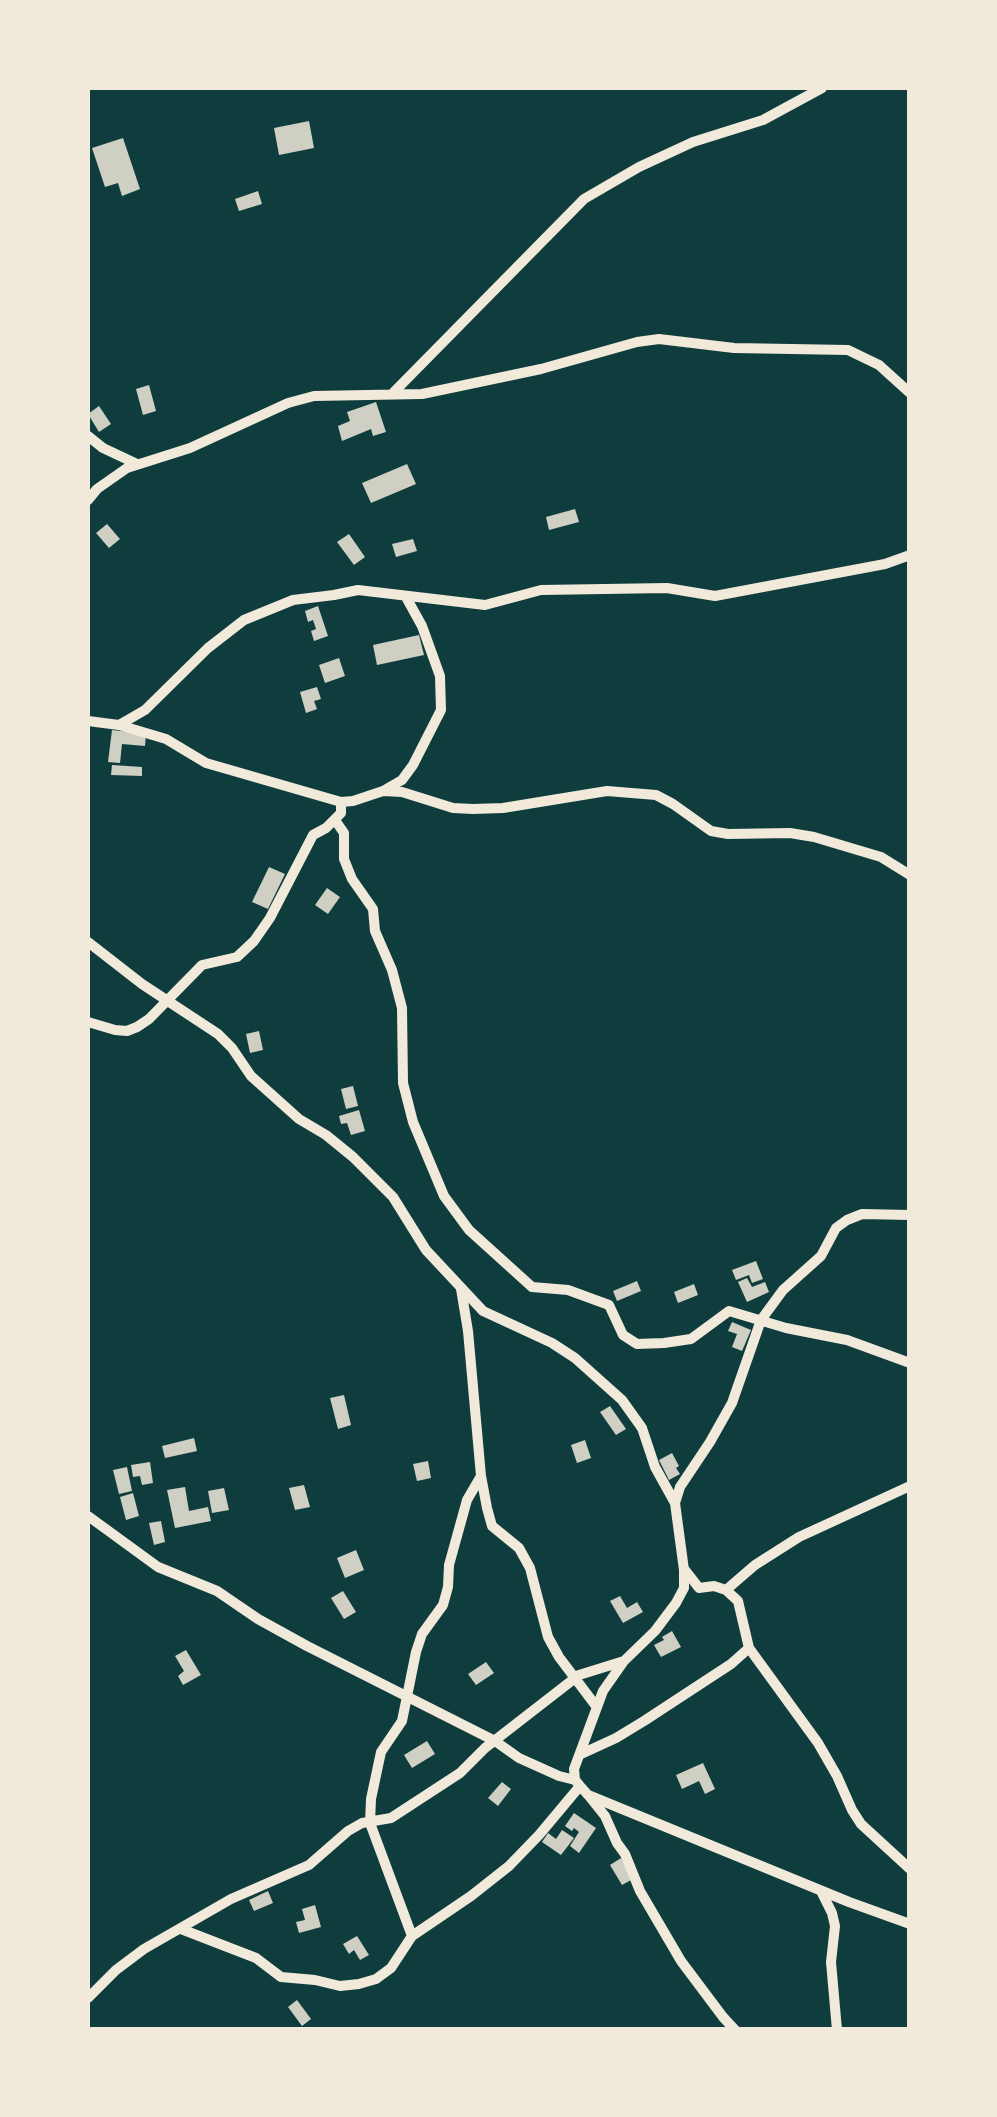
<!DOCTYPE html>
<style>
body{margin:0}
#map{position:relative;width:997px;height:2117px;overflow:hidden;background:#0f3d3e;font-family:"Golos Text",sans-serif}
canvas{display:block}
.frame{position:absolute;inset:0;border:90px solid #f1e9da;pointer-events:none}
</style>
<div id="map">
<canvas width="997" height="2117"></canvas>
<div class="frame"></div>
</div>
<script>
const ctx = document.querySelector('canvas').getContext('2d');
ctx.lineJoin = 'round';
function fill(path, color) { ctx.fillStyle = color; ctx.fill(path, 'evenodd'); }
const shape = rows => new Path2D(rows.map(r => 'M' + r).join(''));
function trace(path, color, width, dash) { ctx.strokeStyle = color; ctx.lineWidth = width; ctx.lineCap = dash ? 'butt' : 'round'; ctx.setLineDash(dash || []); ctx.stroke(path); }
const building = shape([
 [309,121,314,148,279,155,274,128],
 [123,138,140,189,122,196,118,183,105,187,92,148],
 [258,191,262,204,239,211,235,199],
 [149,385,156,411,143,415,136,389],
 [376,402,386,432,373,436,371,429,342,441,338,426,350,421,347,412],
 [99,406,111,424,99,432,88,414],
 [407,464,416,484,371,503,362,483],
 [575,509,579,522,549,530,546,517],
 [107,524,120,539,109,548,96,533],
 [349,534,365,557,354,565,337,542],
 [413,539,417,551,396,557,392,544],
 [318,606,328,636,314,641,311,631,316,629,313,620,308,622,305,611],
 [419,635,424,655,377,665,373,645],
 [339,658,345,676,325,683,319,665],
 [317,687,321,699,314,701,317,709,306,713,300,692],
 [112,730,146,734,145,746,122,744,120,763,108,762],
 [112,765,142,767,142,776,111,775],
 [269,867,285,874,268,909,252,902],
 [327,888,340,897,328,914,315,905],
 [259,1031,263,1050,250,1053,246,1034],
 [353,1086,358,1106,346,1109,341,1089],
 [359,1110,365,1131,351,1135,347,1123,341,1124,339,1116],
 [756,1261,763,1279,752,1283,749,1275,736,1280,732,1270],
 [747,1278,752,1287,765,1282,769,1292,747,1302,738,1282],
 [637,1281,641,1291,617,1301,613,1291],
 [694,1284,698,1295,678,1303,674,1292],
 [732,1322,751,1330,742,1351,732,1347,737,1334,728,1331],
 [344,1395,351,1425,338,1429,330,1398],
 [610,1406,626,1429,616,1435,600,1412],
 [194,1438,197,1451,165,1458,162,1446],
 [585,1440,591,1458,577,1463,571,1445],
 [672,1453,679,1466,676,1468,680,1474,669,1480,659,1460],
 [428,1461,431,1478,417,1481,413,1464],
 [150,1462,153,1483,142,1485,140,1476,133,1477,131,1465],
 [127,1467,132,1491,119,1494,113,1470],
 [304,1485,310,1507,295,1510,289,1488],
 [185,1487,189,1511,208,1507,211,1521,175,1528,167,1490],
 [224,1488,229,1510,212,1513,208,1491],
 [133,1493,139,1516,126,1520,120,1497],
 [161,1521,165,1542,154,1545,149,1523],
 [356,1550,364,1570,345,1578,337,1558],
 [343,1591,356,1612,344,1619,331,1598],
 [620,1596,627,1608,637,1602,643,1612,623,1623,610,1601],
 [672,1631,681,1647,661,1657,654,1645,664,1640,662,1637],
 [186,1650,201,1675,183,1685,178,1676,184,1671,175,1656],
 [486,1662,494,1673,476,1685,468,1674],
 [427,1741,435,1754,412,1768,404,1755],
 [703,1763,715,1789,705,1794,699,1781,682,1789,676,1775],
 [502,1782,511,1789,498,1806,488,1798],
 [574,1813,596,1828,579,1853,570,1846,579,1832,574,1828,572,1831,565,1826],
 [562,1830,574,1838,561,1855,542,1842,548,1833,556,1839],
 [621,1858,633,1879,622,1885,610,1865],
 [268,1891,273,1903,254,1911,249,1900],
 [315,1905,321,1927,299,1933,296,1922,305,1920,302,1909],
 [357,1936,369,1955,360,1960,354,1950,349,1954,343,1944],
 [297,2000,311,2019,302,2026,288,2007]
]);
const minor = shape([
 [392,394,584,199,639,167,693,142,763,120,822,88],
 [88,436,103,448,137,464],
 [88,500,97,489,127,468,190,448,288,403,314,396,422,394,541,369,637,342,659,339,734,348,848,350,879,365,910,393],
 [88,721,119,725,145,710,208,648,244,620,293,600,334,595,358,590,485,605,541,590,667,588,715,596,885,564,910,555],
 [119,725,166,739,206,763,341,802,353,801,383,791,402,780,413,765,441,710,440,676,422,626,406,597],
 [383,791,402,792,453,808,473,809,503,808,607,791,656,795,673,804,711,831,728,834,790,833,814,837,881,857,910,875],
 [335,820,344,833,344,859,352,879,373,909,375,931,392,970,402,1008,403,1083,413,1122,444,1196,469,1230,532,1287,568,1290,609,1305,623,1335,637,1344,664,1343,691,1339,729,1311,786,1328,847,1340,910,1363],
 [88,942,142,984,218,1034,232,1048,251,1076,299,1119,326,1135,353,1157,393,1197,426,1250,483,1311,552,1343,575,1358,622,1400,642,1428,655,1467,675,1503,684,1570,684,1588,676,1603,655,1631,624,1661,603,1691,574,1769,575,1780,580,1786,588,1795,849,1902,910,1924],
 [88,1022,115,1030,127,1031,137,1027,149,1019,202,965,237,957,254,941,270,918,313,835,326,828,341,813,341,802],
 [461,1289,468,1331,481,1476,487,1508,492,1526,519,1548,530,1568,548,1637,559,1657,596,1706],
 [675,1503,680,1487,710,1442,732,1403,761,1320,783,1290,821,1256,836,1228,847,1220,862,1214,910,1215],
 [88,1516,158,1567,217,1591,258,1619,307,1646,495,1741,519,1758,559,1776,575,1780],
 [685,1570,699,1588,714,1586,726,1590,755,1565,799,1537,910,1486],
 [726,1590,738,1601,749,1648,818,1743,837,1776,852,1810,861,1824,910,1869],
 [579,1755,616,1738,644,1721,731,1664,749,1648],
 [589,1796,605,1816,617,1843,625,1854,640,1891,681,1961,723,2017,735,2030],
 [821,1891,832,1913,835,1926,831,1962,837,2030],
 [181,1929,256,1958,281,1977,315,1980,340,1986,359,1984,376,1979,391,1968,412,1936,471,1896,509,1866,539,1835,580,1786],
 [412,1936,370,1823,371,1799,381,1752,402,1721,416,1652,422,1634,443,1605,448,1587,449,1565,467,1500,481,1476],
 [88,1998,116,1970,144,1949,231,1899,309,1865,348,1831,362,1823,391,1818,460,1773,485,1748,579,1675,624,1661]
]);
fill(building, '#cfcfc3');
trace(minor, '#f1e9da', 10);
</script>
